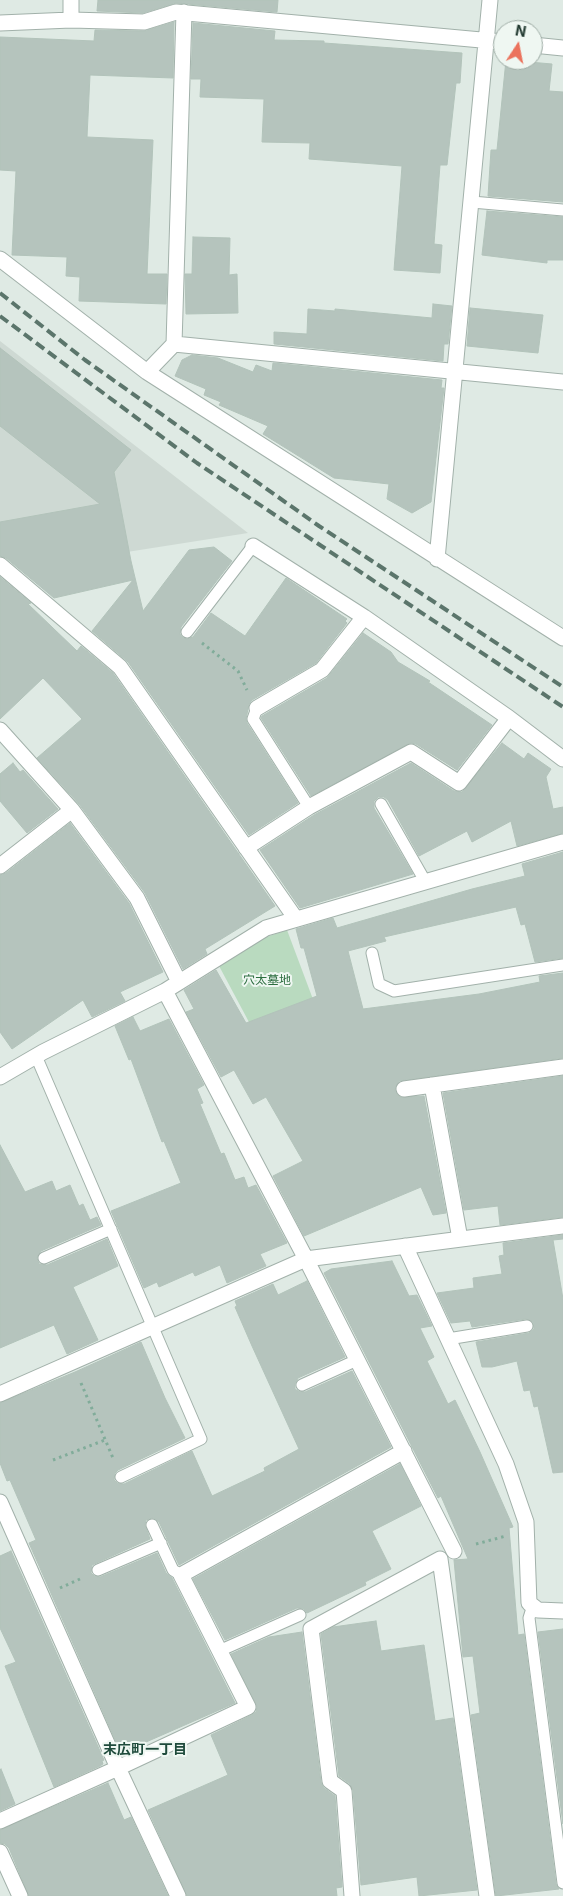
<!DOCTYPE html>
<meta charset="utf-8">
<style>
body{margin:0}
#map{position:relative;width:563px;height:1896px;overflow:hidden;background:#dfeae4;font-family:Inter,sans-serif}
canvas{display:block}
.north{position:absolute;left:493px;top:20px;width:50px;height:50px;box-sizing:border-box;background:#eff7f2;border:1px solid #9daba4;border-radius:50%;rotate:11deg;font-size:14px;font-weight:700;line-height:20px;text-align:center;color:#213930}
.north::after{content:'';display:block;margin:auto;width:18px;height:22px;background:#eb725c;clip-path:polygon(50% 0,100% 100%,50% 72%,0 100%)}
</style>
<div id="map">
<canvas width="563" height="1896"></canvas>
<div class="north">N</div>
</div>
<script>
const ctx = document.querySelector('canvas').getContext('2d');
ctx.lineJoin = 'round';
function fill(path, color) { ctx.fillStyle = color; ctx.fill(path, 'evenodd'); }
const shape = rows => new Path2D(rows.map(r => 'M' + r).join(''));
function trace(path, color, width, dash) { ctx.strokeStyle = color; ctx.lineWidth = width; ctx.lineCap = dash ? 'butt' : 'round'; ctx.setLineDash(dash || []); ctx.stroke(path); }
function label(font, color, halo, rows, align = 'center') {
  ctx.font = font + ' Inter,"Noto Sans JP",sans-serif'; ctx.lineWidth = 4; ctx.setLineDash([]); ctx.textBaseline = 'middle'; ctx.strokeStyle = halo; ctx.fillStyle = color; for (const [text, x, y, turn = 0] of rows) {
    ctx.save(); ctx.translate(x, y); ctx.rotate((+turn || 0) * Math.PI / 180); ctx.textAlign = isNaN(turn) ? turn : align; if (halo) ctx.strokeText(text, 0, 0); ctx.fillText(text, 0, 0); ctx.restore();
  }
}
const built = shape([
 [0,341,248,533,25,568,0,548]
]);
const green = shape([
 [287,930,329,1042,274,1069,218,964,255,941]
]);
const building = shape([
 [98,0,278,0,277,12,176,3,143,13,97,11,98,0],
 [174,22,173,78,90,75,87,137,153,140,147,274,167,274,166,304,79,301,80,277,66,276,67,257,12,255,16,171,0,170,0,37,94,41,95,30,144,31,174,22],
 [193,23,275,31,274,40,324,41,324,43,462,53,460,83,456,83,447,165,440,165,434,244,442,245,440,273,394,270,402,166,309,159,310,143,262,142,264,99,200,97,201,79,191,79,193,23],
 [506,60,552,64,549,91,563,92,563,202,488,196,491,150,497,150,506,60],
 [487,211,563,217,563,260,547,260,547,263,482,255,487,211],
 [193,237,230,238,229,275,237,274,238,313,186,314,185,274,192,274,193,237],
 [433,304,452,306,448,344,444,344,443,361,274,344,274,332,307,334,308,309,335,311,335,309,432,318,433,304],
 [470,308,543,315,538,353,467,346,470,308],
 [0,348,131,450,114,472,131,561,143,611,189,550,214,547,232,561,181,627,180,634,183,638,187,639,193,637,211,613,245,636,286,578,347,619,345,621,347,623,316,663,252,700,249,704,246,719,247,723,298,803,249,835,128,662,92,631,133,580,54,598,6,558,0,556,0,522,100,504,0,426,0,348],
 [192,355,218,358,253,372,256,365,272,371,273,363,442,380,441,388,444,388,431,502,412,513,387,499,389,484,334,478,263,434,268,426,219,405,221,402,204,395,206,389,175,376,182,360,192,355],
 [0,577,31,603,28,604,77,651,81,646,113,673,275,906,205,949,207,954,183,969,145,893,79,804,37,758,82,719,43,678,0,719,0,577],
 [363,633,391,652,398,662,430,681,428,682,492,725,457,770,416,744,411,743,311,796,261,718,262,716,327,678,363,633],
 [502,743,524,759,528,753,551,769,546,777,553,809,563,807,563,833,517,846,511,821,472,842,467,831,419,856,388,800,384,797,378,797,374,801,374,808,413,874,300,908,260,850,314,815,411,763,454,791,462,792,502,743],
 [13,763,20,772,23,770,58,809,27,833,0,801,0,774,13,763],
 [70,823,129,903,163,972,120,992,125,1001,92,1017,83,1000,12,1049,0,1032,0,875,6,873,70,823],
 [563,852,563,958,535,962,525,924,521,925,516,907,384,937,386,941,348,951,363,1009,479,994,540,982,539,976,563,973,563,1058,399,1081,395,1090,400,1097,424,1096,446,1213,433,1215,421,1187,304,1236,273,1176,303,1161,266,1097,253,1104,234,1070,221,1077,186,1012,194,1009,184,990,216,970,246,1023,317,996,304,948,301,948,296,929,333,918,337,928,472,889,525,876,522,864,563,852],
 [133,1017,140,1031,169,1019,204,1085,197,1089,203,1103,200,1104,221,1154,224,1153,235,1180,244,1177,248,1188,256,1185,287,1243,260,1254,266,1266,227,1283,220,1265,195,1276,193,1272,159,1287,157,1282,144,1288,111,1211,181,1183,164,1141,162,1142,131,1059,129,1060,115,1026,133,1017],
 [563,1076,563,1217,500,1225,498,1206,464,1210,443,1093,563,1076],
 [0,1145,25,1192,52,1181,56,1191,70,1185,79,1206,83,1204,90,1220,97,1217,101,1225,41,1251,37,1258,39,1264,47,1265,107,1239,118,1266,73,1287,98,1340,67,1354,54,1325,0,1348,0,1145],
 [563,1235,563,1239,553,1240,563,1299,563,1472,553,1473,538,1406,534,1407,530,1390,524,1391,517,1361,492,1367,482,1367,476,1342,529,1333,534,1329,533,1322,526,1319,472,1327,470,1321,451,1323,437,1293,474,1288,473,1278,502,1274,499,1256,504,1255,503,1243,563,1235],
 [392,1261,409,1296,417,1295,432,1326,420,1328,434,1357,427,1361,448,1404,455,1400,480,1452,513,1527,509,1528,518,1635,524,1634,556,1884,559,1889,496,1896,471,1715,480,1713,473,1656,463,1657,454,1560,468,1559,441,1496,438,1498,324,1273,331,1269,392,1261],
 [307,1281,345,1357,298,1378,295,1384,295,1389,298,1391,305,1392,352,1371,391,1447,179,1565,159,1522,152,1518,146,1520,145,1525,150,1539,92,1565,91,1573,94,1576,100,1577,157,1553,166,1573,172,1578,235,1703,121,1753,29,1543,36,1540,10,1480,7,1481,0,1463,0,1403,75,1372,141,1342,165,1398,185,1438,118,1470,115,1473,114,1480,117,1483,124,1484,192,1451,212,1496,265,1471,264,1468,299,1449,252,1346,235,1307,237,1306,235,1301,273,1284,278,1295,307,1281],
 [400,1464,421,1506,372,1531,391,1569,365,1582,366,1585,307,1613,304,1609,297,1608,225,1640,193,1579,400,1464],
 [11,1551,104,1760,102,1761,103,1764,100,1766,54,1787,5,1666,16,1662,0,1628,0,1556,11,1551],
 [376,1621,381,1651,424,1645,435,1721,453,1718,477,1890,419,1896,417,1877,361,1885,353,1790,350,1784,339,1776,321,1634,333,1627,376,1621],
 [563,1629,563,1824,538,1632,563,1629],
 [302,1632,321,1782,324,1788,335,1796,342,1887,336,1888,337,1896,187,1896,148,1810,228,1775,211,1735,252,1715,256,1712,257,1707,231,1654,269,1637,302,1632],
 [1,1769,15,1804,0,1811,0,1770,1,1769],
 [108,1783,124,1820,131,1817,168,1896,29,1896,9,1848,5,1844,0,1843,0,1830,108,1783]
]);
const path = shape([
 [202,643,238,671,247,690],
 [81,1383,113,1458],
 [53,1460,105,1440],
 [476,1544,506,1536],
 [60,1588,80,1579]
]);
const lane = shape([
 [472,202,563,210],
 [187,632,253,546],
 [257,708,253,719,309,807],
 [381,804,425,881],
 [372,953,379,984,394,991,563,965],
 [36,1056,201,1439,121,1477],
 [44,1258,111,1229],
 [448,1339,527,1326],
 [302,1385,357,1360],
 [152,1525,173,1570,181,1575],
 [98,1570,161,1543],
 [533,1605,529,1618,563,1883],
 [219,1651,300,1615]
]);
const street = shape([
 [71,20,71,0],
 [0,23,71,20,144,22,176,12,503,42],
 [533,45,563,48],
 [0,259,147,372,563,638],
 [174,344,184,12],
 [147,372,174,344,563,382],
 [253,546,364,617,509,718,563,759],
 [437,559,490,0],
 [0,565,120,667,296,919],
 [257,708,322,670,364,617],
 [0,730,72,810,137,898,179,982],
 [246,848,309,807,411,752,459,783,509,718],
 [0,866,72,810],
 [165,991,306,1259,454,1551],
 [0,1077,43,1052,165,991,266,928,563,842],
 [432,1085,460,1239],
 [404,1089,563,1067],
 [405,1246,506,1464,526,1522,529,1603,538,1610,563,1611],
 [0,1394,306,1259,563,1226],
 [0,1502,118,1768,178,1896],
 [0,1821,118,1768,248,1707,181,1575,404,1451],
 [0,1852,20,1896],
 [352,1896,344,1791,330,1781,311,1629,440,1559,487,1896]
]);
const rail = shape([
 [0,293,85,360,319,526,563,687],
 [0,316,197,463,563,707]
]);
const parkNames = [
 ["穴太墓地",267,980]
];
const neighbourhoodNames = [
 ["末広町一丁目",145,1750]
];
fill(built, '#ced9d3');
fill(green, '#b9dabf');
fill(building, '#b5c4bd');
trace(building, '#b2c3ba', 1);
trace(lane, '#a2b1aa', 13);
trace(street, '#a2b1aa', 17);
trace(path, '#81ac9a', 3, [2.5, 4]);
trace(lane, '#fff', 11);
trace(street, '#fff', 15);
trace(rail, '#5b756b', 4, [10, 5]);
label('12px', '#2d6e40', '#eff7f2', parkNames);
label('bold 14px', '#1e4a3b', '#eff7f2', neighbourhoodNames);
</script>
